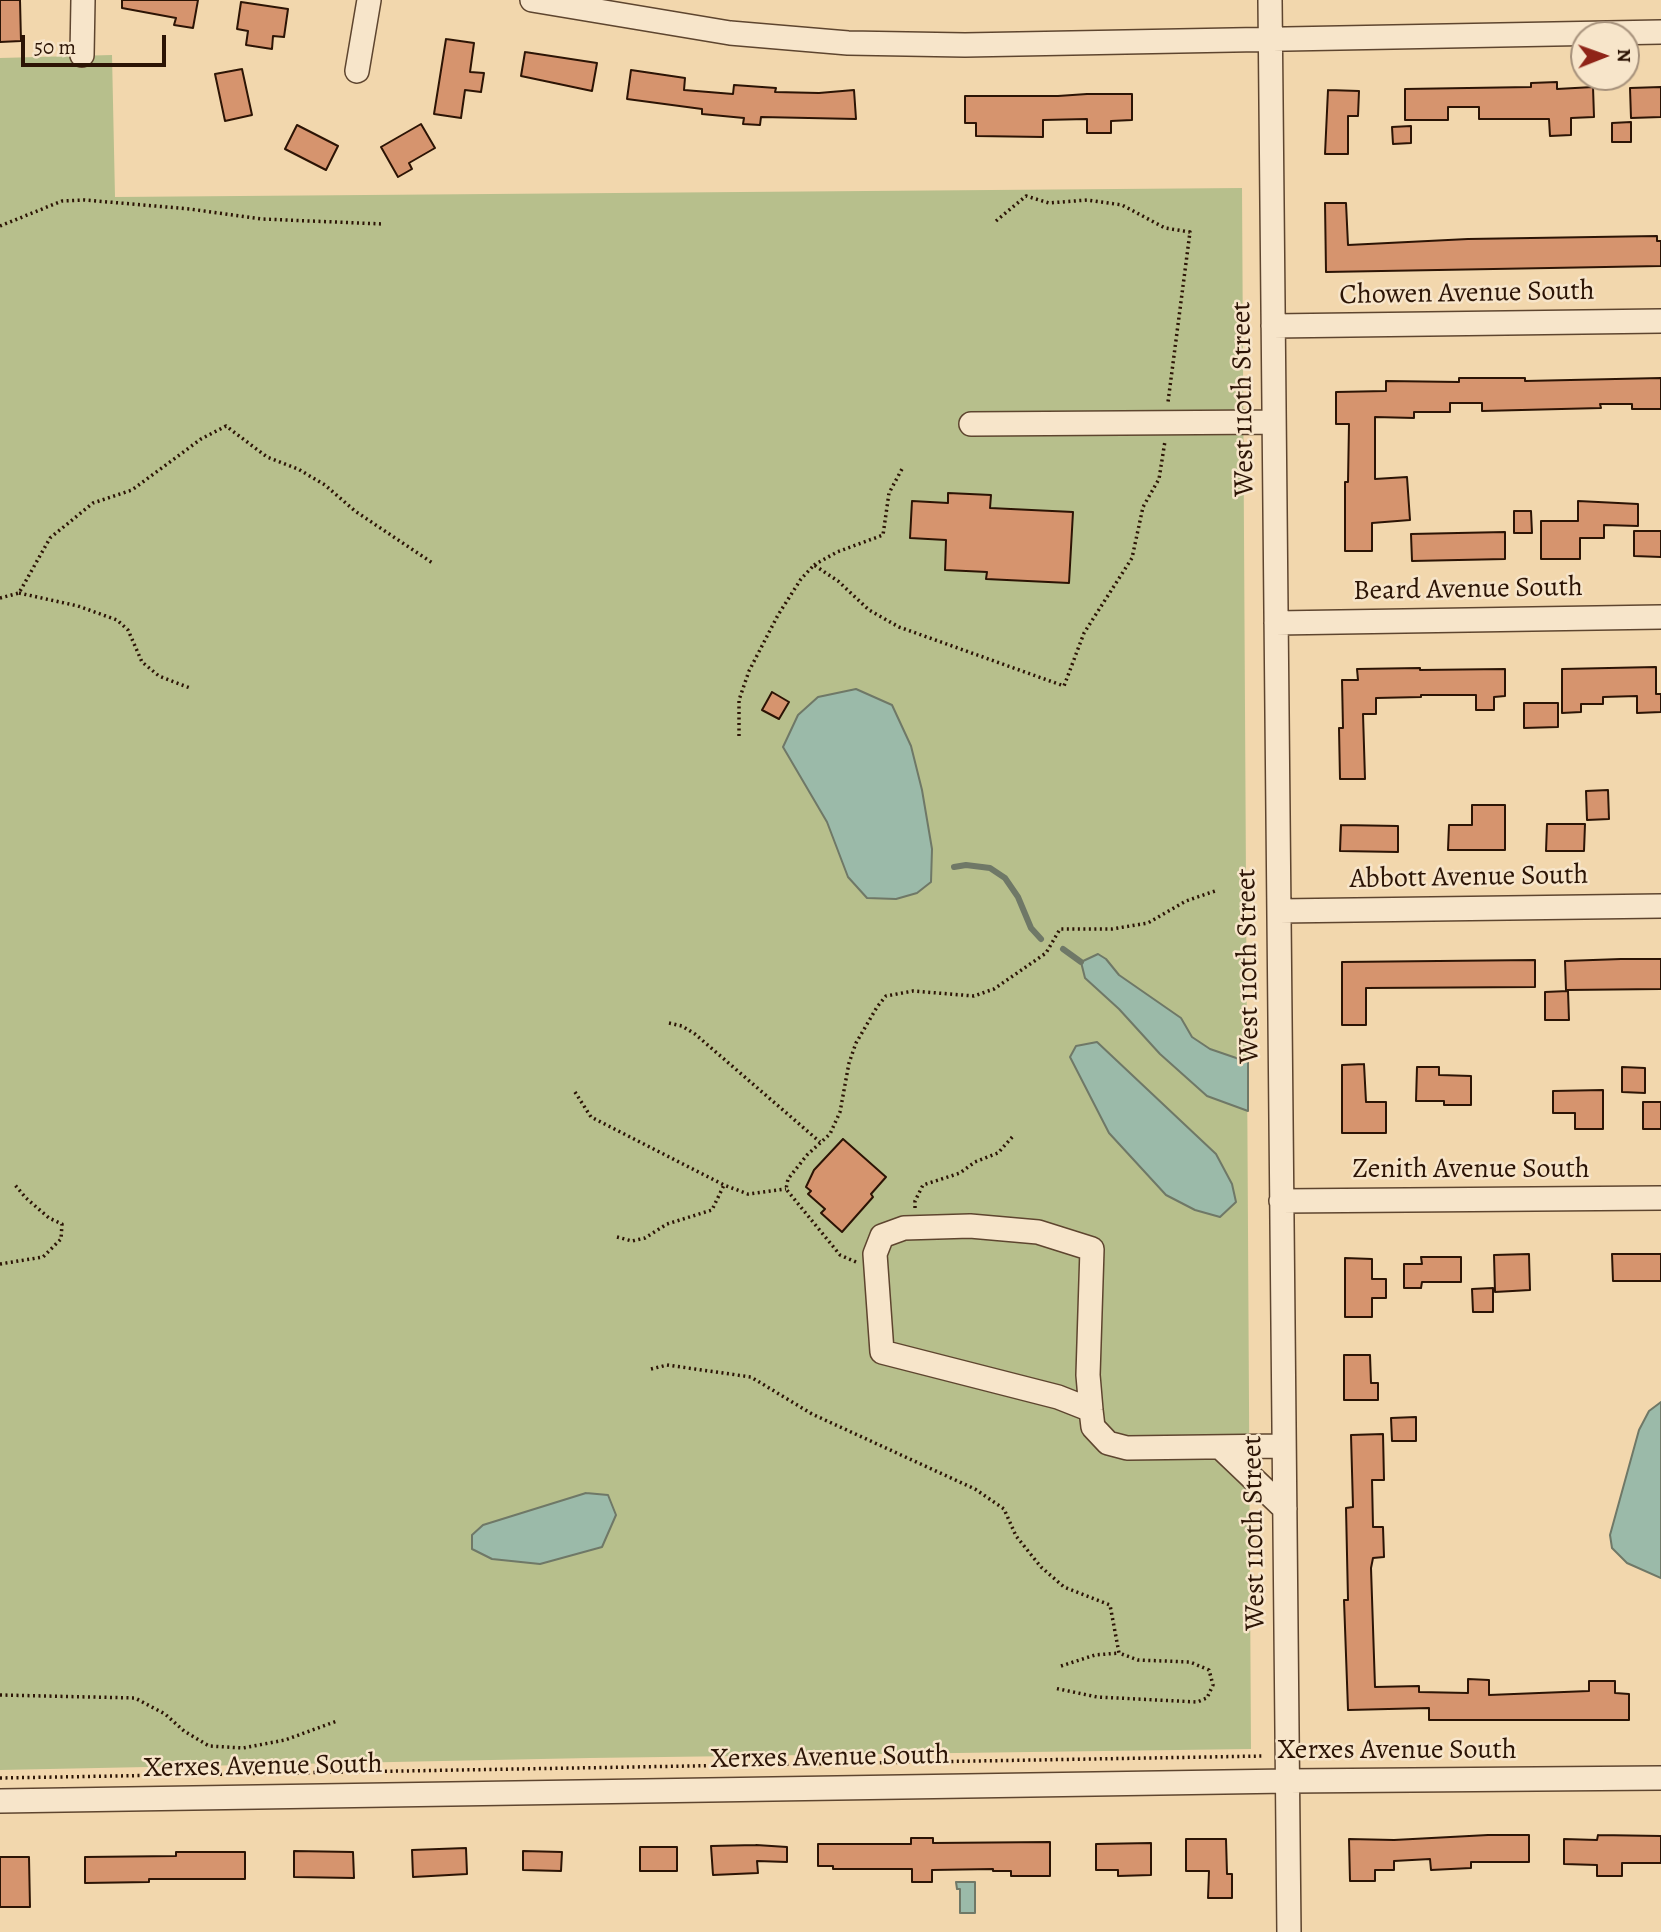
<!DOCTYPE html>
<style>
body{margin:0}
#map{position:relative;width:1661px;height:1932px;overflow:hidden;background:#f2d7ad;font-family:Alegreya,serif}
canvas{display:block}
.north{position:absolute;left:1570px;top:21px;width:70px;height:70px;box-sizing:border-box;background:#f7e5ca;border:2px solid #a6917b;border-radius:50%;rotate:89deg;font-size:19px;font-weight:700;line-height:28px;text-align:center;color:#2c1405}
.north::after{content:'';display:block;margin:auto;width:24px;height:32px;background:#8f2418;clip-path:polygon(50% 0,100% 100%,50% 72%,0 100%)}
.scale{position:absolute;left:21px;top:35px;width:145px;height:32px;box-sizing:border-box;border:4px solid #2c1405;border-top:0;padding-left:9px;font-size:21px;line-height:24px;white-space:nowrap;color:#2c1405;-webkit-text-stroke:5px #f7e5ca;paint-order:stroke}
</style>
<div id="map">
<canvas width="1661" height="1932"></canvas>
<div class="north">N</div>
<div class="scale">50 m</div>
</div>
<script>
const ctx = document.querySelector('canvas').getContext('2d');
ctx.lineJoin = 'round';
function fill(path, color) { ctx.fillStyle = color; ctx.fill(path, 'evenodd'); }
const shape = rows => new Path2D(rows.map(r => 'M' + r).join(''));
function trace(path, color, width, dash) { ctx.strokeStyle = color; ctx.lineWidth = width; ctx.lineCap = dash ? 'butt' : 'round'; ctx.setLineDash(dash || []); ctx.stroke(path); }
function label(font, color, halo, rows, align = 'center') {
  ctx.font = font + ' Alegreya,serif'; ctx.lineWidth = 5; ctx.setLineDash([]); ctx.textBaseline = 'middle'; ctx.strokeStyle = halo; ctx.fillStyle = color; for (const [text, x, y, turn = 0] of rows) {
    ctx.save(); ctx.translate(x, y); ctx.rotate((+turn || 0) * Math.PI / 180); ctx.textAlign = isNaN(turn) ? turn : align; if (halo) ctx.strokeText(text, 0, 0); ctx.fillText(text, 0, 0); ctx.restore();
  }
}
const green = shape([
 [112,55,115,197,1242,188,1251,1749,590,1758,0,1770,0,58]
]);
const water = shape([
 [856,689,892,705,911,746,922,790,932,849,931,882,917,893,896,899,867,898,848,877,827,822,783,747,798,715,818,697,856,689],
 [1098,954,1106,959,1119,975,1181,1018,1192,1037,1210,1049,1248,1062,1248,1111,1207,1096,1160,1054,1119,1009,1085,978,1081,962,1098,954],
 [1097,1042,1216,1154,1232,1184,1236,1202,1220,1217,1195,1210,1166,1195,1109,1133,1070,1057,1076,1046,1097,1042],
 [1661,1402,1661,1578,1627,1563,1612,1548,1610,1535,1639,1430,1649,1411,1661,1402],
 [586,1493,608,1495,616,1515,602,1547,540,1564,492,1559,472,1549,472,1535,483,1525,586,1493],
 [956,1882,975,1882,975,1913,960,1913,960,1889,957,1889,956,1882]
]);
const stream = shape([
 [954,867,966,865,990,868,1005,878,1018,897,1031,928,1041,939],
 [1063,949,1081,962]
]);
const building = shape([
 [0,0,20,0,21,41,0,42,0,0],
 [122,0,198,0,193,28,174,25,176,18,122,8,122,0],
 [241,2,288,9,284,37,273,36,272,49,246,45,248,31,237,29,241,2],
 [446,39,474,43,470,72,484,73,481,92,465,90,461,118,434,114,446,39],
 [525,52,597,63,592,91,521,76,525,52],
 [242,69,252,115,225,121,215,74,242,69],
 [631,70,685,78,684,90,733,94,734,85,776,88,775,92,819,93,854,90,856,119,761,117,760,125,743,124,744,118,702,114,702,109,627,99,631,70],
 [1557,82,1557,89,1593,87,1594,117,1571,118,1571,135,1550,136,1549,119,1479,119,1479,107,1448,107,1448,120,1405,120,1405,89,1531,87,1531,83,1557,82],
 [1661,87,1661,117,1631,118,1630,88,1661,87],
 [1328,90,1359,91,1358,116,1348,116,1348,154,1325,154,1328,90],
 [1087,94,1132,94,1132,120,1111,121,1111,133,1087,133,1087,119,1043,120,1043,137,976,136,976,123,965,123,965,96,1058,96,1087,94],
 [1631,122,1631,142,1612,142,1612,123,1631,122],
 [421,124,435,148,409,163,412,169,398,177,381,147,421,124],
 [297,125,338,146,326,170,285,149,297,125],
 [1411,126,1411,143,1393,144,1392,127,1411,126],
 [1325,203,1346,203,1348,245,1468,239,1657,236,1657,241,1661,241,1661,266,1326,272,1325,203],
 [1459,378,1525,378,1525,381,1661,378,1661,409,1632,409,1632,404,1600,404,1601,408,1482,411,1482,403,1450,403,1450,412,1414,412,1414,418,1375,417,1375,479,1407,477,1410,520,1372,523,1372,551,1345,551,1345,482,1348,482,1349,424,1336,424,1336,392,1386,391,1386,381,1459,382,1459,378],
 [948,493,991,495,990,508,1073,512,1069,583,986,579,987,572,945,570,946,540,910,538,912,501,948,503,948,493],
 [1578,501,1638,504,1638,526,1604,525,1604,538,1580,538,1580,559,1541,559,1541,521,1578,521,1578,501],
 [1514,511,1531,511,1532,533,1514,533,1514,511],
 [1634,531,1661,531,1661,557,1634,556,1634,531],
 [1505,532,1505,559,1412,561,1411,534,1505,532],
 [1656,667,1656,694,1661,694,1661,712,1637,713,1637,696,1603,697,1603,704,1581,704,1581,712,1562,713,1562,669,1656,667],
 [1420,668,1420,670,1505,669,1505,696,1494,697,1494,710,1476,710,1476,695,1421,695,1421,697,1376,698,1376,714,1363,714,1365,779,1340,779,1339,728,1343,728,1342,680,1358,680,1357,669,1420,668],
 [772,692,789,702,779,719,762,710,772,692],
 [1524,703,1558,703,1558,727,1524,728,1524,703],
 [1608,790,1609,819,1587,820,1586,791,1608,790],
 [1472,805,1505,805,1505,850,1448,850,1449,825,1472,825,1472,805],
 [1547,824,1585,824,1584,851,1546,851,1547,824],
 [1341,825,1398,826,1398,852,1340,851,1341,825],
 [1621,959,1661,959,1661,989,1566,990,1565,961,1621,959],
 [1535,960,1535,987,1366,988,1366,1025,1342,1025,1342,962,1535,960],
 [1568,991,1569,1020,1545,1020,1545,992,1568,991],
 [1364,1064,1366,1102,1386,1102,1386,1133,1342,1133,1342,1065,1364,1064],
 [1417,1067,1439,1067,1439,1075,1471,1076,1471,1105,1444,1105,1444,1101,1416,1101,1417,1067],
 [1622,1067,1645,1068,1645,1093,1622,1092,1622,1067],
 [1603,1090,1603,1129,1575,1129,1575,1113,1553,1113,1553,1091,1603,1090],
 [1643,1102,1661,1102,1661,1129,1643,1129,1643,1102],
 [843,1139,886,1177,871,1194,873,1197,842,1232,821,1213,825,1209,808,1194,811,1191,806,1187,814,1170,843,1139],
 [1529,1254,1530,1290,1495,1292,1494,1255,1529,1254],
 [1612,1254,1661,1254,1661,1281,1613,1281,1612,1254],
 [1421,1257,1461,1257,1461,1282,1422,1282,1421,1288,1404,1288,1404,1264,1422,1264,1421,1257],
 [1345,1258,1372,1259,1372,1279,1386,1279,1386,1298,1372,1298,1372,1317,1345,1317,1345,1258],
 [1493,1288,1493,1312,1473,1312,1472,1289,1493,1288],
 [1344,1355,1370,1355,1371,1383,1378,1383,1378,1400,1344,1400,1344,1355],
 [1416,1417,1416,1441,1392,1441,1391,1418,1416,1417],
 [1383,1434,1384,1480,1372,1480,1373,1527,1383,1527,1384,1557,1373,1558,1371,1568,1375,1687,1419,1686,1419,1692,1468,1693,1468,1679,1489,1680,1489,1695,1589,1691,1589,1681,1615,1681,1615,1693,1629,1694,1629,1720,1429,1720,1429,1708,1348,1710,1344,1600,1348,1600,1346,1508,1353,1507,1351,1435,1383,1434],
 [1488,1835,1529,1835,1529,1862,1471,1862,1471,1868,1431,1870,1430,1859,1394,1861,1394,1870,1375,1870,1375,1881,1350,1881,1349,1839,1394,1840,1488,1835],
 [1598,1835,1661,1836,1661,1863,1622,1863,1622,1876,1597,1876,1597,1865,1564,1864,1564,1839,1597,1840,1598,1835],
 [911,1838,933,1838,933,1843,1050,1842,1050,1876,1011,1876,1011,1871,993,1871,993,1869,932,1870,932,1882,912,1882,912,1869,833,1869,833,1866,818,1866,818,1844,911,1844,911,1838],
 [1186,1839,1226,1839,1227,1874,1232,1874,1232,1898,1208,1898,1209,1871,1186,1871,1186,1839],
 [1151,1843,1151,1875,1118,1876,1118,1870,1096,1870,1096,1844,1151,1843],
 [756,1845,787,1847,787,1862,757,1861,758,1873,713,1875,711,1846,756,1845],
 [640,1847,677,1847,677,1871,640,1871,640,1847],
 [466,1848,467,1874,413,1877,412,1850,466,1848],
 [294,1851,353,1852,354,1878,294,1877,294,1851],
 [523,1851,562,1852,561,1871,523,1870,523,1851],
 [176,1852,245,1852,245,1879,149,1879,149,1882,85,1883,85,1857,176,1856,176,1852],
 [0,1857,29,1857,30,1907,0,1907,0,1857]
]);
const path = shape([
 [996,221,1026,196,1049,203,1087,200,1122,205,1165,228,1190,232,1168,402],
 [0,226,62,201,85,200,190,209,262,219,383,224],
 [814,565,837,552,883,535,889,493,902,469],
 [19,593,78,606,117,620,128,630,142,662,159,676,190,688],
 [0,598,19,593,50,538,93,503,132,490,201,439,226,426,267,457,298,469,325,485,355,511,434,564],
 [739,736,739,700,749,671,778,615,801,579,814,565,838,581,869,610,899,627,1064,686,1084,633,1132,558,1143,507,1159,479,1165,441],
 [669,1023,682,1026,695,1034,820,1142],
 [575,1092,591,1117,724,1185,748,1194,786,1189],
 [915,1208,915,1201,923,1185,960,1173,975,1162,998,1153,1014,1135],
 [617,1237,632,1241,645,1238,667,1224,712,1210,724,1185],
 [856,1262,840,1255,786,1189,788,1179,807,1155,830,1134,840,1112,849,1063,856,1043,877,1007,886,996,913,991,974,996,994,989,1046,953,1060,929,1112,929,1148,923,1186,901,1215,891],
 [0,1264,43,1257,61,1239,62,1224,49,1218,26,1198,15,1185],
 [651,1369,667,1365,751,1377,812,1414,975,1489,1004,1509,1016,1536,1041,1567,1064,1587,1110,1605,1119,1653,1138,1660,1190,1662,1209,1670,1213,1685,1207,1698,1197,1702,1097,1697,1054,1688],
 [1061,1666,1095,1655,1119,1653],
 [0,1695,135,1698,165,1714,184,1731,209,1746,243,1748,285,1740,337,1721],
 [0,1778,1264,1756]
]);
const minor = shape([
 [532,0,730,33,848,43,965,45,1661,32],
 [1270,0,1289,1932],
 [82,55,83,0],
 [357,71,369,0],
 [1273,326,1661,321],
 [971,424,1274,422],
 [1276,623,1661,617],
 [1279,911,1661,906],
 [1281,1201,1661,1198],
 [1091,1410,1058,1397,882,1352,875,1254,882,1236,904,1228,970,1226,1038,1232,1092,1249,1088,1375,1091,1410,1093,1427,1108,1443,1127,1448,1284,1446],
 [1220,1447,1285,1509],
 [0,1801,1288,1781,1661,1778]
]);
const streetNames = [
 ["Chowen Avenue South",1467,294,-1],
 ["West 110th Street",1244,399,-91],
 ["Beard Avenue South",1468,590,-1],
 ["Abbott Avenue South",1469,878,-1],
 ["West 110th Street",1249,966,-91],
 ["Zenith Avenue South",1471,1170],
 ["West 110th Street",1255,1533,-91],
 ["Xerxes Avenue South",1397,1751],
 ["Xerxes Avenue South",830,1758,-1],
 ["Xerxes Avenue South",263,1767,-1]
];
fill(green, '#b7bf8c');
fill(water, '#9bbaa9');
trace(water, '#6f7867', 2);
trace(stream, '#6f7867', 6);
fill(building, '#d6946e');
trace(building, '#2c1405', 2);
trace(minor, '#5e452f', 26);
trace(path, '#2c1405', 3.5, [2, 3.5]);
trace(minor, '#f7e5ca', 23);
label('28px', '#2c1405', '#f7e5ca', streetNames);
</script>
